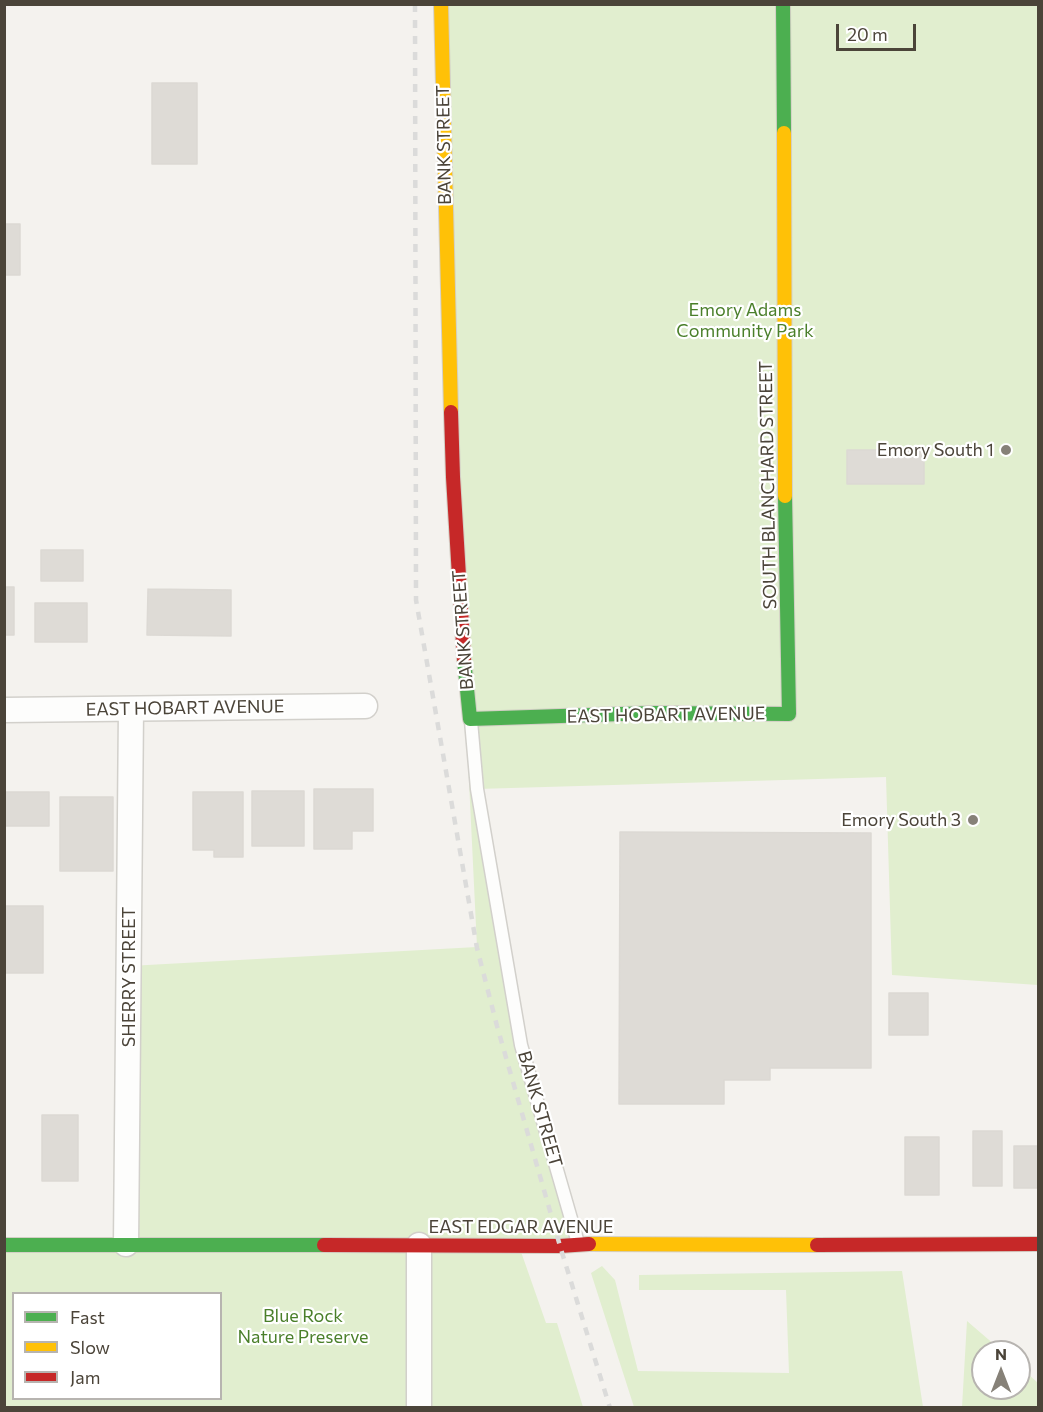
<!DOCTYPE html>
<style>
body{margin:0}
#map{position:relative;width:1043px;height:1412px;overflow:hidden;background:#f4f2ee;font-family:Commissioner,sans-serif}
canvas{display:block}
.frame{position:absolute;inset:0;border:6px solid #4b4439;pointer-events:none}
.legend{position:absolute;left:12px;top:1292px;width:210px;height:108px;box-sizing:border-box;background:#fff;border:2px solid #b7b4b0;margin:0;padding:8px 10px;list-style:none;font-size:18px;color:#4b4439}
.legend li{display:flex;align-items:center;gap:12px;height:30px}
.legend b{width:30px;border:2px solid #b7b4b0}
.north{position:absolute;left:971px;top:1340px;width:60px;height:60px;box-sizing:border-box;background:#fff;border:2px solid #b7b4b0;border-radius:50%;rotate:0deg;font-size:16px;font-weight:700;line-height:24px;text-align:center;color:#4b4439}
.north::after{content:'';display:block;margin:auto;width:21px;height:27px;background:#868178;clip-path:polygon(50% 0,100% 100%,50% 72%,0 100%)}
.scale{position:absolute;left:836px;top:24px;width:80px;height:27px;box-sizing:border-box;border:3px solid #4b4439;border-top:0;padding-left:8px;font-size:18px;line-height:21px;white-space:nowrap;color:#4b4439;-webkit-text-stroke:4px #fff;paint-order:stroke}
</style>
<div id="map">
<canvas width="1043" height="1412"></canvas>
<div class="frame"></div>
<ul class="legend">
<li><b style="height:8px;background:#4caf50"></b>Fast</li>
<li><b style="height:8px;background:#ffc107"></b>Slow</li>
<li><b style="height:8px;background:#c62828"></b>Jam</li>
</ul>
<div class="north">N</div>
<div class="scale">20 m</div>
</div>
<script>
const ctx = document.querySelector('canvas').getContext('2d');
ctx.lineJoin = 'round';
function fill(path, color) { ctx.fillStyle = color; ctx.fill(path, 'evenodd'); }
const shape = rows => new Path2D(rows.map(r => 'M' + r).join(''));
function trace(path, color, width, dash) { ctx.strokeStyle = color; ctx.lineWidth = width; ctx.lineCap = dash ? 'butt' : 'round'; ctx.setLineDash(dash || []); ctx.stroke(path); }
function label(font, color, halo, rows, align = 'center') {
  ctx.font = font + ' Commissioner,sans-serif'; ctx.lineWidth = 4.5; ctx.setLineDash([]); ctx.textBaseline = 'middle'; ctx.strokeStyle = halo; ctx.fillStyle = color; for (const [text, x, y, turn = 0] of rows) {
    ctx.save(); ctx.translate(x, y); ctx.rotate((+turn || 0) * Math.PI / 180); ctx.textAlign = isNaN(turn) ? turn : align; if (halo) ctx.strokeText(text, 0, 0); ctx.fillText(text, 0, 0); ctx.restore();
  }
}
const green = shape([
 [443,5,1038,5,1038,985,892,975,886,777,477,789,521,1045,578,1244,519,1246,546,1323,557,1323,583,1407,5,1407,4,1245,126,1244,129,966,477,947,462,636],
 [14,1294,220,1294,220,1398,14,1398],
 [602,1266,615,1280,638,1371,789,1373,786,1290,639,1290,639,1275,902,1271,923,1407,634,1407,591,1273],
 [967,1321,1003,1352,983,1352,983,1388,1019,1388,1019,1366,1038,1383,1038,1407,962,1407]
]);
const building = shape([
 [152,83,197,83,197,164,152,164,152,83],
 [4,224,20,224,20,275,4,275,4,224],
 [847,450,924,450,924,484,847,484,847,450],
 [41,550,83,550,83,581,41,581,41,550],
 [4,587,14,587,14,635,4,635,4,587],
 [148,589,231,590,231,636,147,635,148,589],
 [35,603,87,603,87,642,35,642,35,603],
 [314,789,373,789,373,831,352,831,352,849,314,849,314,789],
 [252,791,304,791,304,846,252,846,252,791],
 [4,792,49,792,49,826,4,826,4,792],
 [193,792,243,792,243,857,214,857,214,850,193,850,193,792],
 [60,797,113,797,113,871,60,871,60,797],
 [620,832,871,833,871,1068,770,1068,770,1080,724,1080,724,1104,619,1104,620,832],
 [4,906,43,906,43,973,4,973,4,906],
 [889,993,928,993,928,1035,889,1035,889,993],
 [42,1115,78,1115,78,1181,42,1181,42,1115],
 [973,1131,1002,1131,1002,1186,973,1186,973,1131],
 [905,1137,939,1137,939,1195,905,1195,905,1137],
 [1014,1146,1038,1146,1038,1188,1014,1188,1014,1146]
]);
const lane = shape([
 [471,721,477,789,521,1045,578,1243]
]);
const street = shape([
 [4,710,365,706],
 [126,1244,131,709],
 [419,1245,419,1408]
]);
const fast = shape([
 [783,4,784,133],
 [464,659,470,719,652,713,789,714,785,496],
 [4,1245,324,1245]
]);
const slow = shape([
 [441,4,451,412],
 [784,133,785,496],
 [589,1244,817,1245]
]);
const jam = shape([
 [451,412,453,477,464,659],
 [324,1245,560,1246,589,1244],
 [817,1245,1038,1244]
]);
const rail = shape([
 [415,4,416,600,477,948,497,1026,560,1246,610,1408]
]);
const markers = [
 [1006,450,6,"#868178"],
 [973,820,6,"#868178"]
];
const streetNames = [
 ["BANK STREET",444,145,-91],
 ["SOUTH BLANCHARD STREET",768,485,-91],
 ["BANK STREET",463,630,-94],
 ["EAST HOBART AVENUE",185,708,-1],
 ["EAST HOBART AVENUE",666,715,-1],
 ["SHERRY STREET",129,977,-90],
 ["BANK STREET",540,1109,74],
 ["EAST EDGAR AVENUE",521,1227]
];
const parkNames = [
 ["Emory Adams",745,310],
 ["Community Park",745,331],
 ["Blue Rock",303,1316],
 ["Nature Preserve",303,1337]
];
const poiNames = [
 ["Emory South 1",994,450],
 ["Emory South 3",961,820]
];
fill(green, '#e1eecf');
fill(building, '#dedbd6');
trace(building, '#dcd9d4', 1.5);
trace(lane, '#d2d0cb', 15);
trace(street, '#d2d0cb', 27);
trace(fast, '#d3cfc5', 16);
trace(slow, '#d3cfc5', 16);
trace(jam, '#d3cfc5', 16);
trace(lane, '#fdfdfc', 12);
trace(street, '#fdfdfc', 24);
trace(fast, '#4caf50', 14);
trace(slow, '#ffc107', 14);
trace(jam, '#c62828', 14);
trace(rail, '#dbdbda', 4.5, [8, 8]);
for (const [x, y, r, color] of markers) { const dot = new Path2D(); dot.arc(x, y, r, 0, 2 * Math.PI); ctx.fillStyle = color; ctx.fill(dot); trace(dot, '#fff', 2); }
label('18px', '#4b4439', '#fff', streetNames);
label('18px', '#4a7f2a', '#fff', parkNames);
label('18px', '#4b4439', '#fff', poiNames, 'right');
</script>
